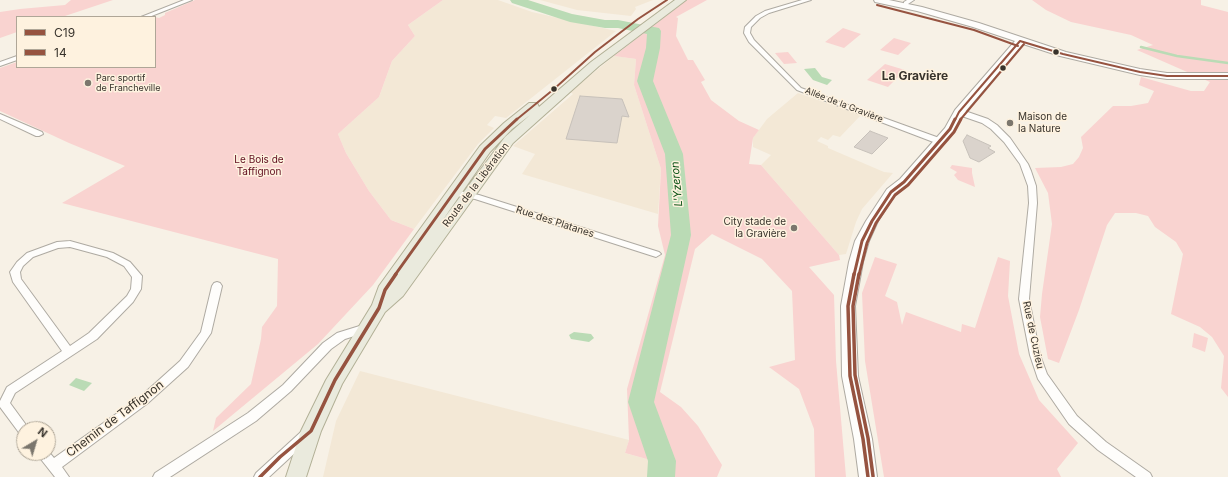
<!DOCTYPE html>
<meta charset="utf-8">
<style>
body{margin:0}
#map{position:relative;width:1228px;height:477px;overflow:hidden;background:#f7f1e6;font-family:Inter,sans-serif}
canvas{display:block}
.legend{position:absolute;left:16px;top:16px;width:140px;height:52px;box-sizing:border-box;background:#fef2df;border:1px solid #afa697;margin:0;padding:5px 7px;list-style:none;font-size:12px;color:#38332c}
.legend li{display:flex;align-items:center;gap:8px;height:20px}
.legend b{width:20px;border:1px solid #afa697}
.north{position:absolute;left:16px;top:421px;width:40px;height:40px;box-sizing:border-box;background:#fef2df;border:1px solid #afa697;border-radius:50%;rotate:38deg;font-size:11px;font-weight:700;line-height:16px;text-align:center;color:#38332c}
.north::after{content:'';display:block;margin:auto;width:14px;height:18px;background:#7b766d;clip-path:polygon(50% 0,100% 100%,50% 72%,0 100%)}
</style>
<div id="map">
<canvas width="1228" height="477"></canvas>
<ul class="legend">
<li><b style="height:5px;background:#965340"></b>C19</li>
<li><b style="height:5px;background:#965340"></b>14</li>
</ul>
<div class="north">N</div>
</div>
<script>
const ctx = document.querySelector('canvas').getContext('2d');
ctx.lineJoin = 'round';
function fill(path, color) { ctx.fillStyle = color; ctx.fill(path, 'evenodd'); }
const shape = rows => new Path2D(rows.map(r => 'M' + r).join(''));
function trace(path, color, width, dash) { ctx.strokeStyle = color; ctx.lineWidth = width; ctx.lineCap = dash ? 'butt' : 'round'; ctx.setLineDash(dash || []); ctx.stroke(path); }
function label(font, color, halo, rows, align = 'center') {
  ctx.font = font + ' Inter,sans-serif'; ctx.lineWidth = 3; ctx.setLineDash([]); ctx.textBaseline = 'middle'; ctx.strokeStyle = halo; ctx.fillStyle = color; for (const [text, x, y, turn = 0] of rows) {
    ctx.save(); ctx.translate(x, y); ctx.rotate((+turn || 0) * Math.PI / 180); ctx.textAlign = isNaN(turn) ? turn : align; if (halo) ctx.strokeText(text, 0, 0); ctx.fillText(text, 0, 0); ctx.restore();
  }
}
const built = shape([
 [443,0,498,0,532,12,616,31,506,118,495,116,487,125,494,128,478,144,414,229,391,220,369,191,346,153,338,134,379,97,392,61,415,36,408,25],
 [540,0,653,0,635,7,636,9,631,16,577,10],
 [614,56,636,59,634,85,661,169,658,214,522,174,535,154,513,146,573,94,570,92],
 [798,93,861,115,840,137,833,135,828,140,821,137,817,141,828,146,828,148,884,172,893,173,862,209,856,222,846,254,839,255,761,165,771,155,753,147,753,138,767,119],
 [360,371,629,440,625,453,654,461,649,477,323,477,336,421]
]);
const green = shape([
 [71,0,113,0,62,17,17,17,17,32,0,38,0,12,20,9,65,5],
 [195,0,443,0,408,25,415,36,392,61,379,97,338,134,346,153,369,191,391,220,414,229,373,285,318,344,213,431,216,418,251,384,261,339,262,327,277,306,278,259,62,203,125,166,69,143,0,111,0,68,17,62,17,67,155,67,155,17,159,18,165,15,165,13],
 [687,0,707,0,676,17,678,18,676,36,688,60,693,60,705,80,701,82,711,100,739,121,759,130,753,138,749,164,761,165,839,255,840,260,809,267,834,295,836,361,846,477,815,477,814,429,799,389,769,367,795,360,792,291,762,259,712,234,695,249,660,392,681,407,698,426,722,465,717,477,649,477,654,461,625,453,629,440,627,389,665,255,658,226,661,169,634,85,636,59,614,56],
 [1032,0,1201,0,1201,5,1228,12,1228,397,1221,388,1224,356,1212,337,1200,327,1171,314,1183,254,1176,242,1155,227,1148,216,1136,213,1115,213,1107,225,1079,310,1059,363,1048,359,1040,317,1042,294,1052,224,1048,193,1035,168,1061,167,1073,164,1079,157,1083,148,1081,137,1113,106,1131,106,1148,103,1154,91,1139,85,1141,77,1191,91,1204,91,1210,82,1137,50,1153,45,1131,35,1071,22,1046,10],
 [843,28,861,34,844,48,825,42],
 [894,38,911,43,898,55,880,50],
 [788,52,797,63,784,64,775,53],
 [885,64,905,70,888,87,867,80],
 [952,165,972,168,972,173,975,187,958,180,954,175,957,172,950,168],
 [875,257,897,264,885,296,897,302,902,325,906,312,961,332,962,324,975,328,998,257,1010,261,1008,296,1019,354,1039,400,1078,443,1057,469,1061,477,884,477,865,361,862,293],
 [1194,333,1208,338,1205,352,1192,347]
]);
const water = shape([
 [815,68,822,77,832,80,827,85,813,80,804,69],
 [574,332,591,334,594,338,589,342,571,339,569,335],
 [76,378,92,383,84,391,69,385]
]);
const stream = shape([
 [1141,47,1177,56,1228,63]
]);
const river = shape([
 [510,0,528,0,572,14,605,20,618,20,659,28,661,31,660,48,653,81,683,154,691,235,654,402,676,461,675,477,647,477,648,461,628,402,671,235,665,154,637,81,646,48,647,34,618,28,605,28,570,22,512,3,510,0]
]);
const building = shape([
 [580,96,622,99,629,117,622,116,617,143,566,139,580,96],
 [870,131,888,138,872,154,854,147,870,131],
 [967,135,991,146,988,148,995,152,979,162,970,158,963,141,967,135]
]);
const street = shape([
 [184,0,192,0,149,17,141,17,184,0],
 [802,0,811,0,769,13,760,18,751,27,750,33,754,40,801,88,942,139,942,143,936,143,797,90,749,42,744,33,745,27,756,16,765,11,802,0],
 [907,0,914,0,908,4,904,4,904,2,907,0],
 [17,56,17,60,0,66,0,62,17,56],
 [956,110,962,110,988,119,997,125,1010,138,1028,164,1031,171,1036,186,1037,203,1029,299,1040,355,1047,374,1077,416,1106,442,1150,473,1152,477,1136,477,1098,450,1069,424,1038,379,1030,355,1019,299,1029,203,1028,186,1020,164,1004,142,991,129,982,123,956,114,956,110],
 [0,114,42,132,43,134,39,136,36,136,0,119,0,114],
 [454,190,479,195,659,252,661,254,656,257,475,199,451,195,450,193,454,190],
 [70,241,113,253,130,262,142,276,141,289,133,302,97,339,15,393,10,403,29,429,24,429,24,435,20,434,0,407,0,401,7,387,62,351,13,282,10,272,17,262,27,253,57,242,70,241],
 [70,247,107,257,124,266,132,277,131,289,127,296,89,333,70,346,21,279,20,272,23,266,33,257,58,248,70,247],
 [217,282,220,283,222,286,211,333,188,367,148,403,62,467,69,477,55,477,36,453,48,453,48,451,54,458,140,397,180,361,201,332,212,286,214,283,217,282],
 [366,324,370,325,371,328,370,331,345,339,331,349,291,391,256,421,170,477,153,477,155,473,248,413,283,385,323,343,337,333,366,324],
 [306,430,310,431,312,435,310,439,269,477,254,477,256,473,302,431,306,430]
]);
const secondary = shape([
 [874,0,889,0,922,7,979,23,1066,52,1140,69,1167,73,1228,73,1228,79,1167,79,1140,75,1060,56,1023,44,964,113,954,131,908,185,895,195,878,221,869,241,863,262,855,306,858,376,872,439,877,477,859,477,854,439,842,376,841,306,849,262,855,241,866,221,887,189,900,179,945,128,955,110,1015,41,973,27,917,11,875,2,874,0]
]);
const primary = shape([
 [675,0,686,0,599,66,513,143,403,296,385,312,379,322,342,384,321,431,306,477,286,477,301,431,326,380,372,305,379,286,480,146,504,123,529,103,537,103,539,107,591,62,675,0],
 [530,115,505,137,442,221,490,152,512,129,530,115]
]);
const bus1Far2 = shape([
 [1020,41,1063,54,1140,72,1167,76,1228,76],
 [516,120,554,89,595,52,638,19,667,0],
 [955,120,959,112,1020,41]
]);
const bus1Far1 = shape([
 [395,275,485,149,517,119],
 [854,275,862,241,872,221,891,192,904,182,950,129,955,119]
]);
const bus1 = shape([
 [854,274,848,306,850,376,863,439,868,477],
 [260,477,280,457,311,431,335,380,379,308,385,290,396,274]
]);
const bus2Far2 = shape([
 [877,5,974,30,1018,46],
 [960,120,1024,44]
]);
const bus2Far1 = shape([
 [859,275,867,243,876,223,895,195,908,185,954,132,961,119]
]);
const bus2 = shape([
 [859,274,853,306,855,375,868,438,873,476]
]);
const markers = [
 [1056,52,3.5,"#38332c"],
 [1003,68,3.5,"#38332c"],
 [88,83,4,"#7b766d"],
 [554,89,3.5,"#38332c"],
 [1010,123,4,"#7b766d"],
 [794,228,4,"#7b766d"]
];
const farPoinames = [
 ["Parc sportif",96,78],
 ["de Francheville",96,88]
];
const farStreetnames = [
 ["Allée de la Gravière",844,105,21]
];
const poiNames = [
 ["Maison de",1018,117],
 ["la Nature",1018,129],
 ["City stade de",786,222,"right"],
 ["la Gravière",786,234,"right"]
];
const parkNames = [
 ["Le Bois de",259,160],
 ["Taffignon",259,172]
];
const streetNames = [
 ["Route de la Libération",476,185,-53],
 ["Rue des Platanes",555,222,18],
 ["Rue de Cuzieu",1033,335,78]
];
const waterNames = [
 ["L'Yzeron",677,184,-95]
];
const farDistrictnames = [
 ["La Gravière",915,76]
];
const nearStreetnames = [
 ["Chemin de Taffignon",115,419,-37]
];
fill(built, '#f3e8d6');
fill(green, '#f9d3d0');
fill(water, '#badbb5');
trace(stream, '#badbb5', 2.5);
fill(river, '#badbb5');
fill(building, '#dad3cc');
trace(building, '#c7c1ba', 1);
trace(street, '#aeaaa2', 2);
trace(secondary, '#aeaaa2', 2);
trace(primary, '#b2b096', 2);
fill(street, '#fefdfb');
fill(secondary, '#fefdfb');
fill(primary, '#eaeadd');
trace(bus1Far2, '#965340', 2);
trace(bus1Far1, '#965340', 3);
trace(bus1, '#965340', 3.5);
trace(bus2Far2, '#965340', 2);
trace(bus2Far1, '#965340', 3);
trace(bus2, '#965340', 3.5);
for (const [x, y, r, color] of markers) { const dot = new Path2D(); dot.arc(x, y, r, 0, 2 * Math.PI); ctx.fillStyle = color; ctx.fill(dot); trace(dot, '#fef2df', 1.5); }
label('9px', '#38332c', '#fef2df', farPoinames, 'left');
label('9px', '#38332c', '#fef2df', farStreetnames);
label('10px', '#38332c', '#fef2df', poiNames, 'left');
label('10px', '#5f0c1d', '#fef2df', parkNames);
label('10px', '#38332c', '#fef2df', streetNames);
label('italic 11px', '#075012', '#fef2df', waterNames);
label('bold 12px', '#38332c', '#fef2df', farDistrictnames);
label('12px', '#38332c', '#fef2df', nearStreetnames);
</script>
